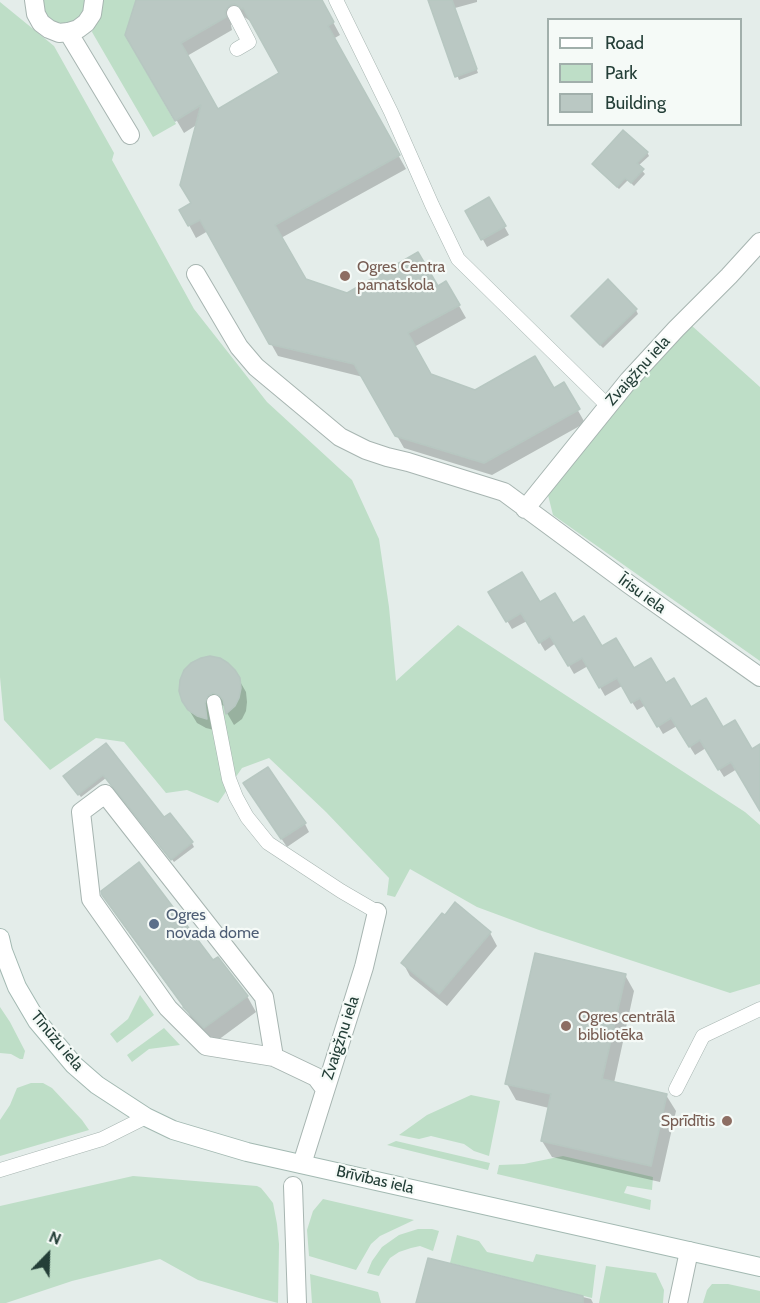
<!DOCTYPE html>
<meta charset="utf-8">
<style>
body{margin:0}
#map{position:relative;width:760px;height:1303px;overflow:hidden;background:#e4edea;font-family:Cabin,sans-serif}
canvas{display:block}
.legend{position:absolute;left:547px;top:18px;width:195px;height:108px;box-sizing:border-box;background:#f5faf7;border:2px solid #a1afab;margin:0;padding:8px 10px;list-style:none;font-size:18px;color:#243f38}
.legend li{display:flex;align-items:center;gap:12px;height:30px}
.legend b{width:30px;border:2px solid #a1afab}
.north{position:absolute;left:18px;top:1225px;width:60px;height:60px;-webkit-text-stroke:4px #f5faf7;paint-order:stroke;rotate:23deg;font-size:16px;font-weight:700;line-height:24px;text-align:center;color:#243f38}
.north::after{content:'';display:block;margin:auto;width:21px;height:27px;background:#243f38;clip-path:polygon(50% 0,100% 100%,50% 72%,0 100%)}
</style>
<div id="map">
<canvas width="760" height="1303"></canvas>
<ul class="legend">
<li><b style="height:8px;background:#fff"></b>Road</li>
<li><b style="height:16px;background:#bedec7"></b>Park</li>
<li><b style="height:16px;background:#bac8c3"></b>Building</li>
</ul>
<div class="north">N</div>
</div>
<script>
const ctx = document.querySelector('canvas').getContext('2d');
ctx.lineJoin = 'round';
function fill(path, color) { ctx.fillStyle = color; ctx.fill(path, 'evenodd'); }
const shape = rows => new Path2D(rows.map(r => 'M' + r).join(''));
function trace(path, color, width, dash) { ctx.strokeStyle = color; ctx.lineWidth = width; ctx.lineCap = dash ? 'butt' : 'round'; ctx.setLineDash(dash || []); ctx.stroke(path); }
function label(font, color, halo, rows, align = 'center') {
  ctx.font = font + ' Cabin,sans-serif'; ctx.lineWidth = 4.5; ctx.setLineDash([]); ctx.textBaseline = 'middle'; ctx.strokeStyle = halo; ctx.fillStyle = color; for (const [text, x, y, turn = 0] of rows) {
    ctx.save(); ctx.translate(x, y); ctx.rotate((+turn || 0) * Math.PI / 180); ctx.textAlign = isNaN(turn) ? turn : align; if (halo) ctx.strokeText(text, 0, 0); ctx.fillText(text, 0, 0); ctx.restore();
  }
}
const green = shape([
 [43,0,86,0,83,15,72,24,58,25,47,17,44,11],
 [103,0,136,0,125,35,176,124,153,137,92,32],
 [0,2,54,46,114,153,112,160,194,309,267,402,352,480,379,539,389,607,396,681,458,625,745,812,760,825,760,984,730,993,539,930,477,907,410,869,395,897,387,895,389,878,326,812,269,758,242,768,218,803,187,790,166,793,124,742,96,738,50,770,4,720,0,677],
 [691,325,760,387,760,661,553,515,548,495,612,410],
 [140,995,154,1015,117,1043,110,1034,128,1019],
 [0,1007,10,1022,25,1051,23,1059,20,1059,11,1054,0,1053],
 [164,1028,180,1045,149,1049,132,1062,127,1055],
 [31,1083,43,1083,52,1088,82,1120,89,1130,0,1156,0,1120,10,1105,17,1088],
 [471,1095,500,1101,489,1156,474,1151,464,1144,431,1136,419,1139,399,1135,427,1115],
 [396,1141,490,1163,488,1170,387,1145],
 [563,1156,653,1177,652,1190,627,1186,624,1193,651,1200,650,1210,497,1174,499,1165,524,1164],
 [133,1176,257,1186,261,1188,266,1194,273,1203,277,1224,279,1244,278,1303,259,1298,198,1280,160,1259,72,1281,6,1303,0,1303,0,1206],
 [323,1199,414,1220,380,1236,371,1244,356,1270,309,1256,307,1230,313,1211],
 [418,1229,432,1229,439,1231,433,1251,420,1246,411,1248,399,1252,390,1258,382,1270,379,1276,367,1273,372,1261,382,1247,399,1235],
 [457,1235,479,1241,487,1252,533,1262,536,1254,596,1265,592,1298,450,1263],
 [606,1266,656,1273,664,1290,663,1303,599,1303],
 [310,1274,378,1292,381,1303,312,1303],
 [712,1284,728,1284,760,1291,760,1303,703,1303,707,1290]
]);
const shadow = shape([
 [138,0,321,0,340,35,333,39,406,169,281,238,305,281,347,294,437,288,446,283,466,318,414,347,430,376,475,391,553,390,563,384,585,423,492,475,404,448,363,377,278,356,208,231,196,238,181,210,193,204,198,124,184,133,127,35],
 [243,16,250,21,251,20,282,74,217,111,187,56,232,30,231,25,236,18],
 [430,0,477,0,477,2,455,8,478,73,459,80],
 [647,152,649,156,638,166,645,174,634,186,628,180,619,189,596,168,594,164],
 [489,199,509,235,487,247,467,211],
 [636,310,638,314,603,348,575,320],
 [490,592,540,604,572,625,602,648,633,670,665,685,691,709,722,729,751,751,760,746,760,795,737,769,724,777,706,748,695,755,677,726,663,734,646,705,637,710,622,686,605,696,588,666,574,674,556,643,545,651,527,621,512,629],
 [234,671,246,692,247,702,246,711,242,719,234,725,227,713,225,706,221,705,214,730,206,728,197,723,183,700],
 [106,745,164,819,169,815,192,843,194,847,174,862,106,778,81,797,67,780],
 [250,792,305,824,309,832,287,847],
 [103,894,213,963,247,996,256,1012,214,1043,194,1024,189,1014,113,911],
 [490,933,497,946,447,1006,410,976,403,963],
 [625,975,634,991,614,1083,666,1095,676,1111,660,1182,552,1157,542,1141,549,1108,516,1100,507,1084],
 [429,1259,591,1299,593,1303,418,1303]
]);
const building = shape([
 [136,0,322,0,334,22,328,26,400,155,275,225,306,279,347,293,418,252,438,286,446,281,460,305,408,333,431,374,475,390,535,356,554,388,564,382,580,409,484,463,395,436,354,364,269,344,200,220,188,226,179,210,191,203,180,185,201,105,175,121,125,35,136,0],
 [235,4,242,9,243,8,279,73,218,109,181,43,226,17,225,12,227,8,230,5,235,4],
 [428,0,452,0,477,69,455,77,428,0],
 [623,130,648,152,637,163,644,169,631,183,625,178,617,187,592,164,623,130],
 [489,197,506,226,481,240,465,211,489,197],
 [608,279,637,309,600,345,571,316,608,279],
 [522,572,540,602,555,593,573,623,584,616,602,646,616,638,634,668,651,658,666,683,674,678,691,707,706,698,723,727,735,720,752,749,760,744,760,811,731,762,718,770,700,740,689,747,671,718,657,727,640,698,631,703,617,678,599,688,582,658,568,666,550,636,539,643,521,613,506,622,488,592,522,572],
 [210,656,220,658,228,663,235,670,240,678,241,688,239,698,235,706,226,714,223,700,220,696,213,693,208,696,205,703,207,719,197,716,188,710,182,701,179,691,180,680,184,670,191,663,201,658,210,656],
 [106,743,164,817,170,813,193,842,171,860,103,775,78,795,63,776,106,743],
 [268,767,306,823,281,839,243,783,268,767],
 [139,862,213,960,218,957,248,996,204,1028,183,1007,184,1007,102,895,101,891,139,862],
 [455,902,491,932,439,994,401,963,442,913,445,915,455,902],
 [535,953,626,974,602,1079,667,1094,651,1166,541,1141,551,1094,505,1084,535,953],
 [428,1258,583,1296,583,1303,416,1303,428,1258]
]);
const lane = shape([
 [336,0,391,112,432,205,458,259,608,406],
 [234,13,249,42,237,49],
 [214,702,229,779,236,797,247,817,268,843,341,891,377,912],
 [676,1089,703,1036,760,1009],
 [0,1170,102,1139,146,1117]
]);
const street = shape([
 [34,0,36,14,41,23,49,29,59,33,68,32,78,29,86,23,92,14,94,0],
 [68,32,130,135],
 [196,274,239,347,256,367,340,437,366,450,387,457,408,462,504,492,630,585,760,677],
 [525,509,629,380,676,329,729,276,760,242],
 [274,1057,264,997,105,794,81,812,91,899,168,1008,206,1046,274,1057,316,1077,325,1089],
 [302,1164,364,967,377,912],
 [293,1186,297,1303],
 [678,1303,689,1251]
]);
const secondary = shape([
 [0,938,3,951,17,987,37,1021,74,1065,97,1085,146,1117,173,1130,247,1152,760,1267]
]);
const markers = [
 [345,276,6,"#8d6e63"],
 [154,924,6,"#5c6f8a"],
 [566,1026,6,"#8d6e63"],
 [727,1121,6,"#8d6e63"]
];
const educationNames = [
 ["Ogres Centra",357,267],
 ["pamatskola",357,285],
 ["Ogres centrālā",578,1017],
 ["bibliotēka",578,1035],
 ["Sprīdītis",715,1121,"right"]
];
const streetNames = [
 ["Zvaigžņu iela",638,371,-48],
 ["Īrisu iela",642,594,36],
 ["Zvaigžņu iela",341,1038,-72],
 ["Tīnūžu iela",57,1041,50],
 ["Brīvības iela",375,1180,13]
];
const serviceNames = [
 ["Ogres",166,915],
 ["novada dome",166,933]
];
fill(green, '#bedec7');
fill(shadow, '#0003');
fill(building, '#bac8c3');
trace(building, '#b7c7c1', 1.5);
trace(lane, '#a7b5b1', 15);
trace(street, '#a7b5b1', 20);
trace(secondary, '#a3b9b2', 20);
trace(lane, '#fff', 14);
trace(street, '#fff', 18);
trace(secondary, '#fff', 18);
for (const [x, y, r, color] of markers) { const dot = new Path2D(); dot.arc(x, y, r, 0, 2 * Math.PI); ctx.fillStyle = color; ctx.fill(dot); trace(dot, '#f5faf7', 2); }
label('16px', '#785e54', '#f5faf7', educationNames, 'left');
label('16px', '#243f38', '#f5faf7', streetNames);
label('16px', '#4e5e75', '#f5faf7', serviceNames, 'left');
</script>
